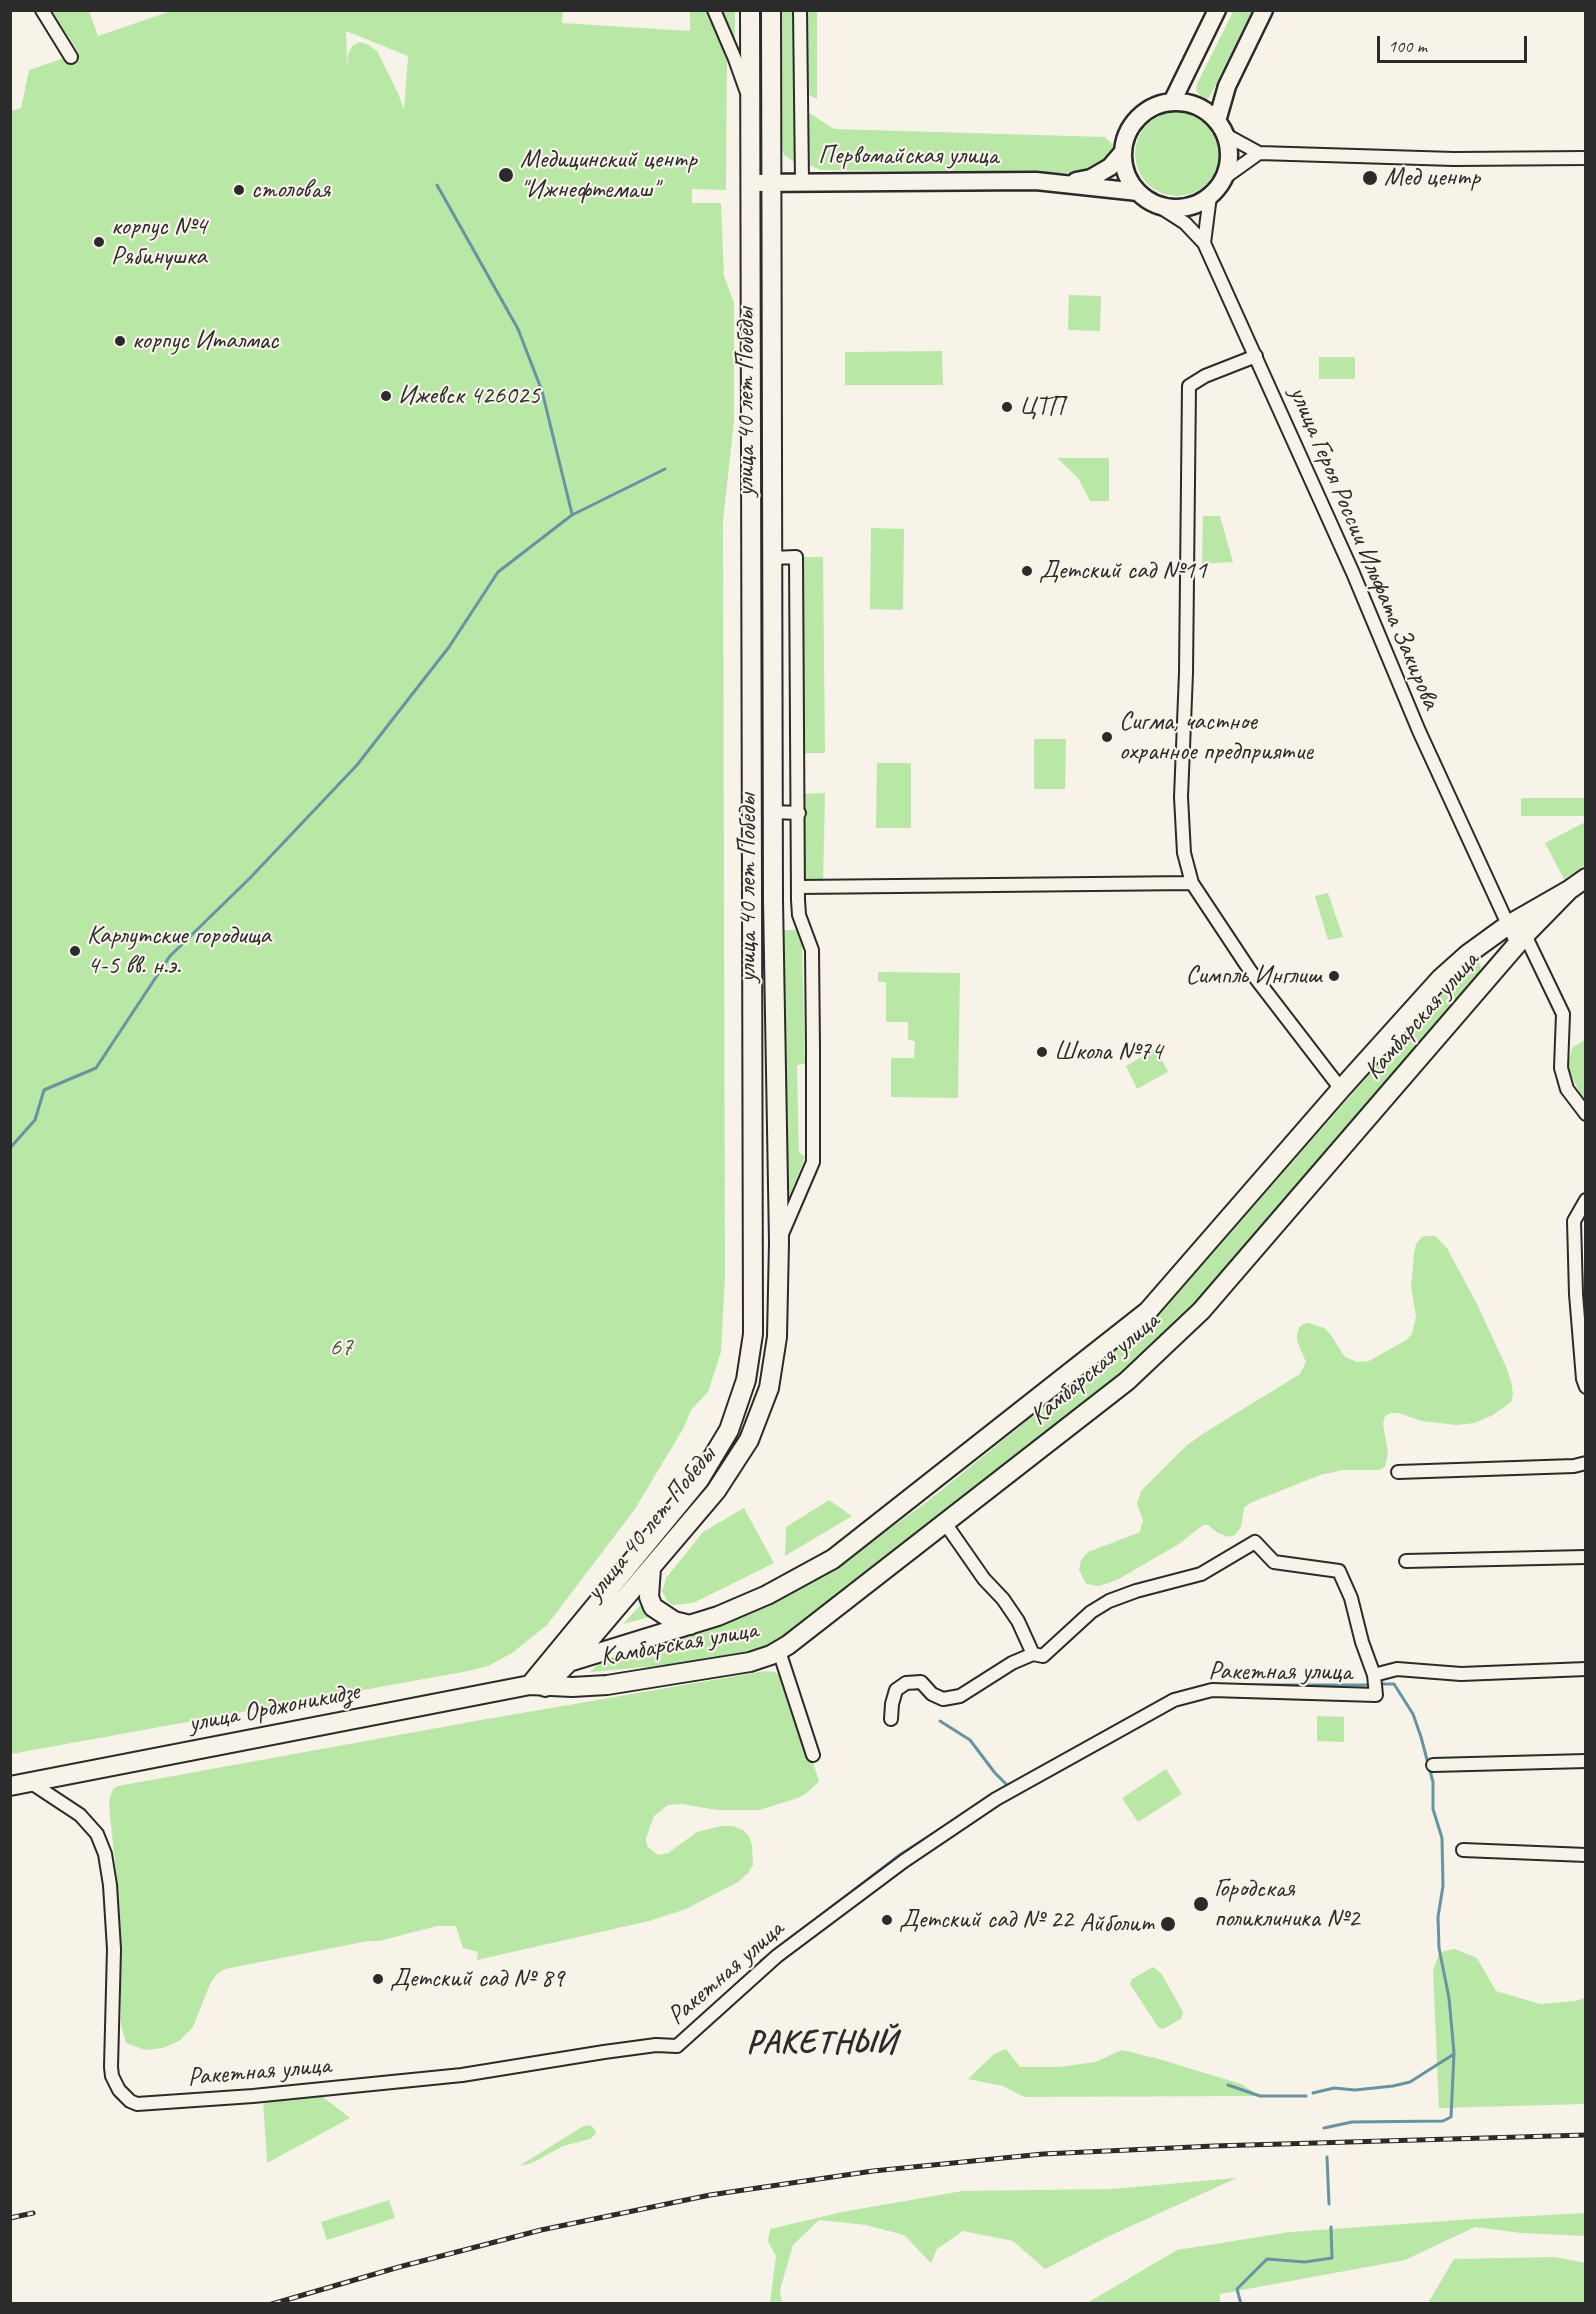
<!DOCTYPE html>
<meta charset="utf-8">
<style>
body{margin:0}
#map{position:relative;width:1596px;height:2314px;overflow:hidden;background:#f7f3e8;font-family:Caveat,sans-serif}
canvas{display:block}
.frame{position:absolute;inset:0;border:12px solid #2b2b2b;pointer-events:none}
.scale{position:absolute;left:1377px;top:36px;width:150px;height:27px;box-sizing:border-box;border:3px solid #2b2b2b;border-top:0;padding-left:8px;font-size:18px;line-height:21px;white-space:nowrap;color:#2b2b2b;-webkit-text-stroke:4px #f7f3e8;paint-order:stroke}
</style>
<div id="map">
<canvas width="1596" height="2314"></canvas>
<div class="frame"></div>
<div class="scale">100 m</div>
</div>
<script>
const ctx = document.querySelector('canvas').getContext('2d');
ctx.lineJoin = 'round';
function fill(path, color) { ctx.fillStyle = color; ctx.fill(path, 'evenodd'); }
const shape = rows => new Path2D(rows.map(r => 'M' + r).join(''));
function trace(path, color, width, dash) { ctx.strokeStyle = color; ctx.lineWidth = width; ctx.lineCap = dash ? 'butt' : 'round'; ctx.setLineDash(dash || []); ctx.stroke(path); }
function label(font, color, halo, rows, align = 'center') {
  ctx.font = font + ' Caveat,sans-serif'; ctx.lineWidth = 4.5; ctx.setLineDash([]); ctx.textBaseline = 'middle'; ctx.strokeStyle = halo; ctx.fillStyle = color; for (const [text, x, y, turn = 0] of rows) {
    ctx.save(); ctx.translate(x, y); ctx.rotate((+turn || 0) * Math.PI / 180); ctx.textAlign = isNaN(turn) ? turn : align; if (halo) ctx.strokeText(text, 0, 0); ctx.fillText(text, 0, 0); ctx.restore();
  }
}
const green = shape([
 [174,10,563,10,562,23,690,31,690,11,711,11,727,62,726,190,692,189,692,203,721,203,724,276,734,303,734,421,723,521,725,1276,721,1352,708,1392,691,1410,683,1429,635,1509,547,1625,512,1653,488,1666,468,1671,11,1754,11,111,21,108,29,70,79,53,52,11,89,11,98,36],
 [346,31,408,56,404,110,398,93,377,51,369,45,359,42,352,46,348,54,347,68],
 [1234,10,1252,11,1209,98,1203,100,1196,90,1197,84],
 [714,11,735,11,735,59],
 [780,11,795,11,796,163,784,155,780,142],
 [806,11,817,11,817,99,806,93],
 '1135 154a42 42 0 1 1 84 0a42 42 0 1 1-84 0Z',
 [808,112,834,129,1105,137,1113,145,1111,155,1079,173,820,170,808,164],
 [1069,295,1101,296,1100,331,1068,330],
 [942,351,943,385,845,385,845,352],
 [1319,357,1355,357,1355,379,1319,379],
 [1057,458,1109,458,1109,501,1090,501,1078,478],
 [1203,516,1220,516,1233,562,1202,564],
 [871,528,904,529,903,610,870,609],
 [796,557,823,557,825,753,798,753],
 [1034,739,1066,739,1065,789,1034,789],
 [877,763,911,763,911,828,876,828],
 [825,793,823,887,798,887,798,794],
 [1521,798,1585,798,1585,816,1521,816],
 [1585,822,1585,865,1564,879,1545,843],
 [1328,893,1343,937,1328,940,1315,896],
 [783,930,797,930,802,942,805,1064,797,1065,799,1152,805,1157,785,1207],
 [1473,960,1478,961,1481,966,1479,976,1186,1314,1155,1346,797,1628,757,1652,713,1661,590,1672,602,1661,689,1636,774,1601,836,1568,928,1501,1144,1326,1171,1301,1463,967],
 [878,972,960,973,958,1098,891,1097,891,1058,914,1058,915,1041,908,1040,908,1022,886,1022,886,982,878,982],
 [1585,1040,1585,1105,1570,1072,1568,1062,1573,1047],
 [1156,1048,1168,1072,1137,1089,1126,1066],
 [1428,1236,1435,1236,1447,1248,1477,1304,1507,1369,1512,1385,1513,1395,1511,1402,1493,1415,1475,1423,1457,1425,1421,1421,1399,1413,1391,1413,1385,1416,1383,1424,1388,1452,1385,1467,1379,1470,1343,1470,1320,1475,1250,1503,1244,1508,1241,1527,1235,1535,1229,1537,1218,1533,1208,1525,1203,1525,1179,1544,1117,1580,1099,1586,1086,1584,1079,1570,1081,1560,1088,1552,1140,1532,1143,1520,1137,1504,1141,1491,1186,1446,1204,1433,1300,1374,1306,1362,1297,1341,1297,1335,1299,1328,1303,1324,1308,1323,1324,1328,1331,1335,1345,1357,1357,1362,1369,1361,1406,1340,1412,1334,1416,1316,1411,1287,1414,1254,1416,1244,1422,1237],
 [1585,1274,1585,1337,1579,1276],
 [829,1500,852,1516,785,1556,786,1527],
 [744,1508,774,1563,693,1603,673,1605,668,1602,662,1591,666,1578,703,1532],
 [644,1601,654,1616,623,1624],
 [765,1671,774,1672,785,1678,819,1781,808,1792,798,1798,759,1810,717,1810,682,1804,668,1805,654,1816,646,1838,647,1846,658,1855,668,1853,697,1832,721,1826,733,1826,743,1830,749,1836,752,1845,753,1865,748,1873,738,1882,686,1909,649,1921,477,1960,478,1952,463,1948,456,1926,437,1926,379,1941,368,1941,225,1969,216,1975,210,1984,193,2027,179,2041,163,2048,145,2050,126,2043,121,2025,121,1952,118,1891,110,1816,109,1800,113,1789,118,1786,470,1722],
 [1317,1716,1344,1717,1344,1742,1317,1741],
 [1166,1769,1182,1794,1138,1822,1122,1798],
 [1455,1949,1477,1958,1496,1991,1540,2004,1575,2001,1585,1998,1585,2104,1439,2108,1433,1971,1438,1956,1444,1951],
 [1153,1967,1161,1973,1183,2012,1181,2019,1163,2029,1158,2027,1130,1984,1132,1979],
 [1006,2049,1020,2067,1060,2067,1095,2062,1122,2050,1159,2059,1241,2084,1260,2096,1024,2097,1003,2086,968,2079,994,2054],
 [323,2097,350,2118,267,2163,263,2099],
 [589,2125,592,2126,596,2132,596,2134,590,2139,563,2146,532,2163,519,2166,582,2127],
 [1237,2178,1109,2236,1045,2269,1013,2241,963,2231,937,2249,931,2263,904,2235,866,2225,819,2220,793,2245,780,2290,782,2303,770,2303,776,2256,768,2242,770,2229,842,2212,962,2191,1111,2189],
 [389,2200,395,2218,327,2240,321,2222],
 [1585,2213,1585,2236,1521,2233,1475,2227,1405,2260,1220,2294,1220,2303,1087,2303,1177,2250,1290,2232,1474,2219],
 [1555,2257,1585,2263,1585,2303,1428,2303,1454,2259]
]);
const stream = shape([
 [437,185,518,329,542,391,572,514],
 [10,1148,35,1120,44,1090,96,1068,170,956,250,878,357,765,449,647,498,572,572,515,665,469],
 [1238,1685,1369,1685],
 [1195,1688,1208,1686],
 [1130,1718,1151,1706],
 [940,1721,970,1740,995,1773,1009,1787],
 [761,1961,901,1854,953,1821],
 [1228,2085,1260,2096,1306,2096],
 [1313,2093,1334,2088,1355,2090,1393,2086,1410,2082,1454,2054],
 [1324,2128,1352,2122,1443,2121,1451,2117,1454,2053,1449,1998,1439,1948,1438,1917,1443,1886,1442,1838,1433,1809,1433,1782,1421,1737,1413,1714,1394,1684,1383,1684],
 [1327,2157,1329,2204],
 [1241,2304,1237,2289,1267,2259,1305,2262,1332,2258,1331,2227]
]);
const street = shape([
 [42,10,71,57],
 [714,10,735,59,746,90],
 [800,10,802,182],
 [1226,135,1259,153,1454,159,1586,158],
 [1224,178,1259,153],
 [1157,205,1185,223,1204,243,1353,573,1419,731,1517,944],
 [1204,243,1210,196],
 [1256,356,1205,376,1189,386,1186,673,1181,797,1184,853,1192,883,1251,972,1341,1089],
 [772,558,796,557,798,900,799,915,812,950,813,1048,813,1162,782,1234],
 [773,812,799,813],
 [798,887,1192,883],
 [1525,935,1563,1014,1561,1068,1567,1089,1586,1114],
 [1586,1200,1574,1221,1576,1294,1583,1379,1586,1387],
 [1398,1472,1574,1466,1586,1463],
 [945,1523,984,1579,1003,1599,1018,1621,1033,1654],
 [1406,1561,1586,1557],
 [779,1651,813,1755],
 [891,1719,892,1704,896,1690,906,1683,921,1682,932,1694,943,1699,960,1696,1012,1663,1033,1654,1043,1656,1091,1612,1109,1601,1136,1591,1201,1574,1255,1542,1274,1562,1339,1571,1351,1598,1362,1642,1374,1675],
 [1433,1765,1586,1761],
 [30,1782,80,1815,97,1834,105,1854,110,1885,114,1949,111,2067,112,2076,119,2090,130,2101,137,2104,253,2096,462,2075,604,2052,656,2045,677,2046,777,1956,904,1861,996,1799,1174,1700,1212,1690,1376,1695,1374,1675,1397,1669,1461,1674,1586,1669],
 [1463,1850,1586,1855]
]);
const secondary = shape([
 '1123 155a53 53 0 1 1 106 0a53 53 0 1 1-106 0Z',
 [1172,102,1217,10],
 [1217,121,1227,86,1264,10],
 [1076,181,1091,178,1110,167,1122,153],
 [751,183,1036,181,1138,192]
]);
const primary = shape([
 [651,1568,649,1597,653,1607,674,1621,690,1625],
 [569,1662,718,1616,767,1595,833,1559,1148,1311,1341,1089,1440,979,1468,954,1508,925,1569,890,1586,878],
 [530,1685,699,1480,729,1430,746,1380,753,1334,750,10],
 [545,1687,586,1644,716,1491,749,1440,769,1388,777,1337,779,1242,773,900,771,10],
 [10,1786,530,1685,572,1687,607,1685,750,1662,771,1655,788,1645,1127,1381,1201,1311,1525,935,1569,890]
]);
const rail = shape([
 [10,2218,33,2213],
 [272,2304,399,2267,541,2230,710,2195,873,2171,1043,2154,1214,2146,1586,2135]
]);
const markers = [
 [506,175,8,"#2b2b2b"],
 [1370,178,8,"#2b2b2b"],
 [239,190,6,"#2b2b2b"],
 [99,242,6,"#2b2b2b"],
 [120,341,6,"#2b2b2b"],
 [386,396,6,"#2b2b2b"],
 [1007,407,6,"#2b2b2b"],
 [1027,571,6,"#2b2b2b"],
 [1107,737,6,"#2b2b2b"],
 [75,951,6,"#2b2b2b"],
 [1334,976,6,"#2b2b2b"],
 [1042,1052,6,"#2b2b2b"],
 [1201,1904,8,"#2b2b2b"],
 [887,1920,6,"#2b2b2b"],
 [1168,1924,8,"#2b2b2b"],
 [378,1979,6,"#2b2b2b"]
];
const streetNames = [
 ["Первомайская улица",908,156],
 ["улица 40 лет Победы",746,402,-90],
 ["улица Героя России Ильфата Закирова",1364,548,67],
 ["улица 40 лет Победы",748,888,-90],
 ["Камбарская улица",1422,1016,-49],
 ["Камбарская улица",1095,1369,-40],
 ["улица 40 лет Победы",651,1524,-51],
 ["Камбарская улица",679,1644,-10],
 ["Ракетная улица",1280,1672],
 ["улица Орджоникидзе",274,1708,-11],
 ["Ракетная улица",726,1973,-41],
 ["Ракетная улица",259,2072,-5]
];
const poiNames = [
 ["Медицинский центр",520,160],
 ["\"Ижнефтемаш\"",520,190],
 ["Мед центр",1384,178],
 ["столовая",251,190],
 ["корпус №4",111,227],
 ["Рябинушка",111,257],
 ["корпус Италмас",132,341],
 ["Ижевск 426025",398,396],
 ["ЦТП",1019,407],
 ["Детский сад №11",1039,571],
 ["Сигма, частное",1119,722],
 ["охранное предприятие",1119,752],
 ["Карлутские городища",87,936],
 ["4-5 вв. н.э.",87,966],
 ["Симпль Инглиш",1322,976,"right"],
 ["Школа №74",1054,1052],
 ["Городская",1214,1889],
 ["поликлиника №2",1214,1919],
 ["Детский сад № 22",899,1920],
 ["Айболит",1154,1924,"right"],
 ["Детский сад № 89",390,1979]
];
const parkNames = [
 ["67",341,1348]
];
const districtNames = [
 ["РАКЕТНЫЙ",822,2044]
];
fill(green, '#b9e8a6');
trace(stream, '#6893a2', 3);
trace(street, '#2b2b2b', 16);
trace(secondary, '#2b2b2b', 21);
trace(primary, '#2b2b2b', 22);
trace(street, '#f7f3e8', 12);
trace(secondary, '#f7f3e8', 16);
trace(primary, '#f7f3e8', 18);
trace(rail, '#2b2b2b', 5);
trace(rail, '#f7f3e8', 3, [9]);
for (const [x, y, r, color] of markers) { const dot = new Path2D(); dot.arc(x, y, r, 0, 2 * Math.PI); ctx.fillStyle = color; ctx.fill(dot); trace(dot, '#f7f3e8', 2); }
label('26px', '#2b2b2b', '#f7f3e8', streetNames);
label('26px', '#2b2b2b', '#f7f3e8', poiNames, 'left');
label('26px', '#4e5a4a', '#f7f3e8', parkNames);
ctx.letterSpacing = '1.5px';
label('bold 32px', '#2b2b2b', '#f7f3e8', districtNames);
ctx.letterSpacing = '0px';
</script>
